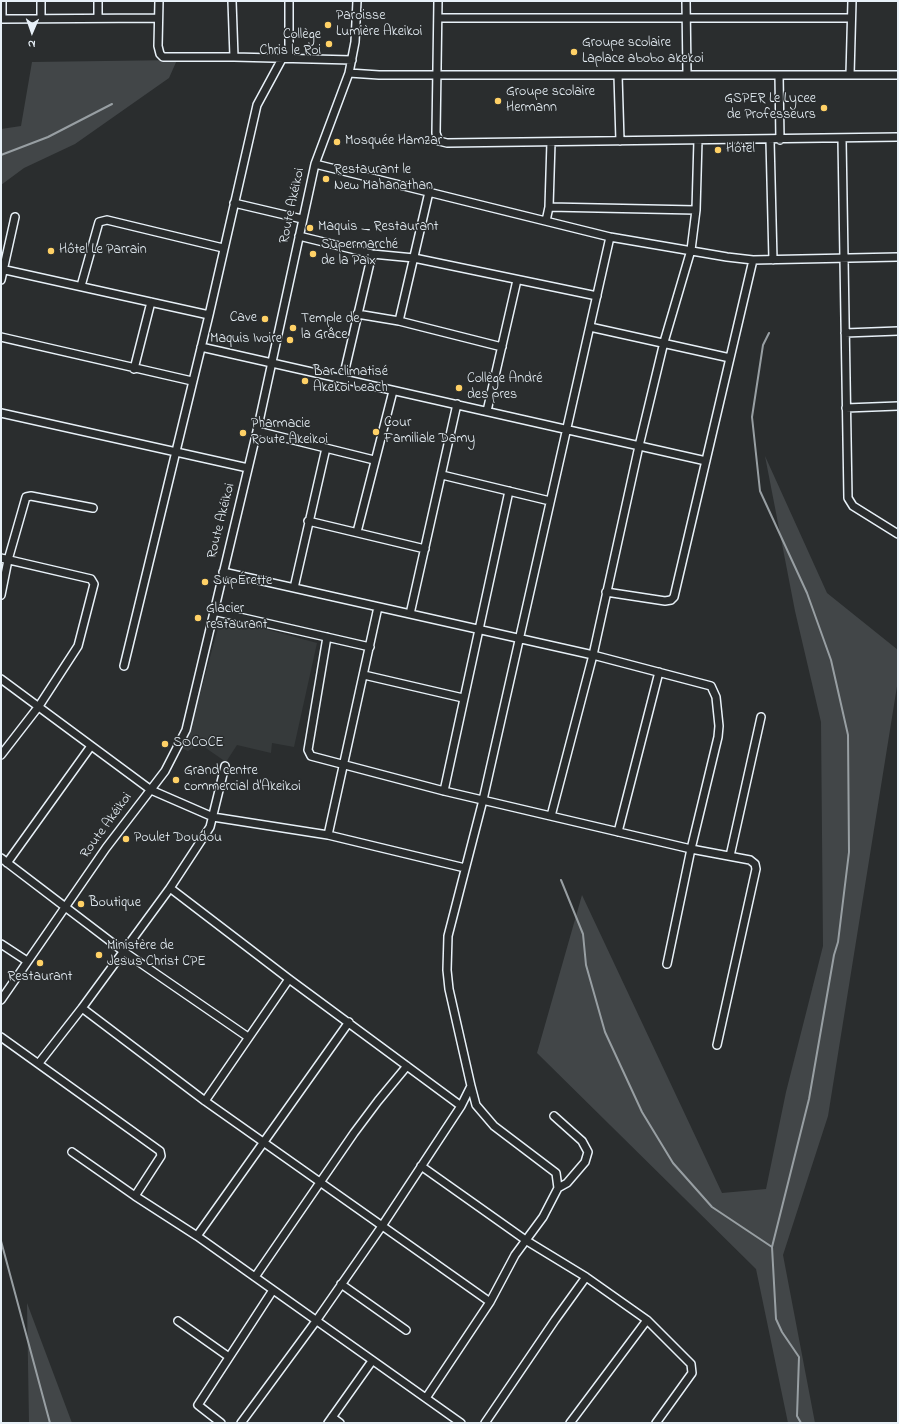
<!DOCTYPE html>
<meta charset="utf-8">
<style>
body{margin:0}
#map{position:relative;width:899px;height:1424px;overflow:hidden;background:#2a2d2e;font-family:"Indie Flower",sans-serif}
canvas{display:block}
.frame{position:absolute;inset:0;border:2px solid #e8f1f8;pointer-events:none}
.north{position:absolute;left:12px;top:12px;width:40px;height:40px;-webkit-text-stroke:3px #2a2d2e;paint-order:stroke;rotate:182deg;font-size:11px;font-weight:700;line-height:16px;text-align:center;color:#e8f1f8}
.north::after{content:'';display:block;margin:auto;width:14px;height:18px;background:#e8f1f8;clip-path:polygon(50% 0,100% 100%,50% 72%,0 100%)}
</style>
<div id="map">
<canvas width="899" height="1424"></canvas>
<div class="frame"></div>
<div class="north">N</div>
</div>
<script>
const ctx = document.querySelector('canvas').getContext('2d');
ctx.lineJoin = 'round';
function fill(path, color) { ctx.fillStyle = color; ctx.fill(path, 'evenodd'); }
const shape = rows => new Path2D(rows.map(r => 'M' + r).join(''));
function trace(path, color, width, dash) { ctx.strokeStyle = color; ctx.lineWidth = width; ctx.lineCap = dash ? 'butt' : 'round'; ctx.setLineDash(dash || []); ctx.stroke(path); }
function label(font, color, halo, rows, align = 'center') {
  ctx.font = font + ' "Indie Flower",sans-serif'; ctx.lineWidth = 3; ctx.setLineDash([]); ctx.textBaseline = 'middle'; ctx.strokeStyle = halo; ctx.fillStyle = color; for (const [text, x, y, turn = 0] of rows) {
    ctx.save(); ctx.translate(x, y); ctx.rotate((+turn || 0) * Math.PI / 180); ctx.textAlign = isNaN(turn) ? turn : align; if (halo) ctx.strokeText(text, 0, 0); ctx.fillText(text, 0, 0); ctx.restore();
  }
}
const built = shape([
 [221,617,317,643,294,747,272,743,271,753,237,745,226,762,200,744,188,751,179,747,189,734]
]);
const green = shape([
 [177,60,169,78,75,144,24,168,1,185,1,129,21,126,32,62],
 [765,456,827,593,898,650,898,680,828,1116,783,1255,815,1423,788,1423,756,1269,537,1053,582,895,722,1193,766,1189,786,1092,823,946,821,722,795,611],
 [27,1303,72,1423,29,1423]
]);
const stream = shape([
 [1,155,48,137,112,104],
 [769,333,763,345,752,417,760,491,807,593,831,660,848,735,849,852,838,942,834,955,809,1099,772,1247,776,1319,782,1332,799,1357,797,1416,801,1423],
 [561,880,583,934,586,965,605,1032,642,1112,673,1163,712,1207,772,1247],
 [1,1241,50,1423]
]);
const minor = shape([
 [41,1,41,18],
 [98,1,98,18],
 [159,1,158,46,160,54,163,57,234,57],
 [232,1,234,57,352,60],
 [289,1,289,57],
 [438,1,436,133,439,141,447,143,898,137],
 [686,1,687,75],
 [438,18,851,18],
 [1,19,158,18],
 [2,19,2,1],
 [349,73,379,75,898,75],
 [618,75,620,141],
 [779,75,780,140],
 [850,75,852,1],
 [842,139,848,498,853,506,898,534],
 [770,140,773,260],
 [315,164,610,237,727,257,753,260,898,257],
 [234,203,302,219],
 [549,207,696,210],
 [546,221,549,207,551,142],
 [299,236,372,254,414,258,597,296],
 [1,269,209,315],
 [1,280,15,217],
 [81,286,97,229,99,222,107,220,223,248],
 [357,314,399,321,502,347],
 [399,321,429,192],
 [590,327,730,358],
 [845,333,898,331],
 [1,337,192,381],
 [201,347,706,461],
 [134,369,151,302],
 [343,378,372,254],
 [846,408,898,406],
 [487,411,517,280],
 [1,413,248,468],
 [257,431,374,460],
 [442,475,550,501],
 [308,521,425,549],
 [357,532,393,391],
 [1,558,91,579,94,584,78,646,39,706,1,755],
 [223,572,593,655,711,686,716,697,719,726,718,737,691,849,667,964],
 [294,588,326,448],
 [606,592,665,601,671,600,674,597,753,260],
 [1,595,8,560,26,497,31,496,93,508],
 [213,611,370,647],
 [410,614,457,404],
 [327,637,308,750,311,756,444,791,691,849,750,860,755,864,756,869,717,1045],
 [124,666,209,315,257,105,283,57],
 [364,675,463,698],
 [1,679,151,790,213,817,328,835,465,868],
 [444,791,509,491],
 [551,816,593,655,639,446,664,342,691,250,696,210,698,140],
 [618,832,659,672],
 [328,835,378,607],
 [730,856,761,717],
 [1,858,123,951,248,1037],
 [7,863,91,746],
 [170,888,210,827,225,766],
 [1,944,27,961],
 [1,1000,106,848,165,771,186,730,257,431,315,164,349,73,355,42,357,1],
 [82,1008,205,1101,490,1302],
 [1,1037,160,1151,161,1156,135,1196],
 [39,1063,82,1008,170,888,289,979,461,1106],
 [205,1101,289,979],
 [554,1116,582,1141,588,1152,585,1162,567,1183,558,1188],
 [72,1152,135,1196,197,1236,461,1423],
 [421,1166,527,1241,586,1277,647,1320,691,1364,692,1373,656,1423],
 [197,1236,349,1022],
 [255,1277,354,1133,378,1101,407,1066],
 [341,1284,406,1330],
 [178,1321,229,1357],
 [426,1398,490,1302,515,1255,543,1217,558,1188,556,1173,494,1126,476,1105,471,1086],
 [332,1417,340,1423],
 [221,1423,198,1405,273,1290],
 [241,1423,316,1321,382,1226,461,1106,471,1086,449,989,447,970,448,936,483,800,610,237],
 [328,1423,372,1361],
 [485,1423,555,1320,586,1277],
 [570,1423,647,1320]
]);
const markers = [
 [328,25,4,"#ffd166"],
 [329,44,4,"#ffd166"],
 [574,52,4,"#ffd166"],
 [498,101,4,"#ffd166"],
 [824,108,4,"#ffd166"],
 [337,142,4,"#ffd166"],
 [718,150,4,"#ffd166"],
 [326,179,4,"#ffd166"],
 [310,228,4,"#ffd166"],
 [51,251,4,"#ffd166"],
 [313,254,4,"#ffd166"],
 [265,319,4,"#ffd166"],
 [293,328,4,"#ffd166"],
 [290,340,4,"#ffd166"],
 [305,381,4,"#ffd166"],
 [459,388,4,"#ffd166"],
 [376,432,4,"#ffd166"],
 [243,433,4,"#ffd166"],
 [205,582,4,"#ffd166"],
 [198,618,4,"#ffd166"],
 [165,744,4,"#ffd166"],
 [176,780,4,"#ffd166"],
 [126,839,4,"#ffd166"],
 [81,904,4,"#ffd166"],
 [99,955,4,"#ffd166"],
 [40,963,4,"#ffd166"]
];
const poiNames = [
 ["Paroisse",336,17],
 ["Lumière Akeikoi",336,33],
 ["Collège",321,36,"right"],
 ["Chris le Roi",321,52,"right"],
 ["Groupe scolaire",582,44],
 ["Laplace abobo akekoi",582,60],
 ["Groupe scolaire",506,93],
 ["Hermann",506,109],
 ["GSPER Le Lycee",816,100,"right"],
 ["de Professeurs",816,116,"right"],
 ["Mosquée Hamzar",345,142],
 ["Hôtel",726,150],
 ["Restaurant le",334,171],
 ["New Mahanathan",334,187],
 ["Maquis _ Restaurant",318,228],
 ["Supermarché",321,246],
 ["de la Paix",321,262],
 ["Hôtel Le Parrain",59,251],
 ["Cave",257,319,"right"],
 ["Temple de",301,320],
 ["la Grâce",301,336],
 ["Maquis Ivoire",282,340,"right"],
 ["Bar climatisé",313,373],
 ["Akekoi beach",313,389],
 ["Collège André",467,380],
 ["des pres",467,396],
 ["Cour",384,424],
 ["Familiale Damy",384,440],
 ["Pharmacie",251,425],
 ["Route Akeikoi",251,441],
 ["SupÉrette",213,582],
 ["Glacier",206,610],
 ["restaurant",206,626],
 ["SOCOCE",173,744],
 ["Grand centre",184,772],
 ["commercial d'Akeikoi",184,788],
 ["Poulet Doudou",134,839],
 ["Boutique",89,904],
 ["Ministère de",107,947],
 ["Jesus Christ CPE",107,963],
 ["Restaurant",40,978,"center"]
];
const streetNames = [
 ["Route Akéikoi",293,206,-78],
 ["Route Akéikoi",222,521,-76],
 ["Route Akéikoi",107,826,-54]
];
fill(built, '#363a3b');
fill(green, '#424648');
trace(stream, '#989fa3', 2);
trace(minor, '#e8f1f8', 10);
trace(minor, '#2a2d2e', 7);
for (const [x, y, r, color] of markers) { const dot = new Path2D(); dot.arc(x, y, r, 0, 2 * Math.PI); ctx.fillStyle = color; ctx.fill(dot); trace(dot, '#2a2d2e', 1.5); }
label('14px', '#e8f1f8', '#2a2d2e', poiNames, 'left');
label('14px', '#e8f1f8', '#2a2d2e', streetNames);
</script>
